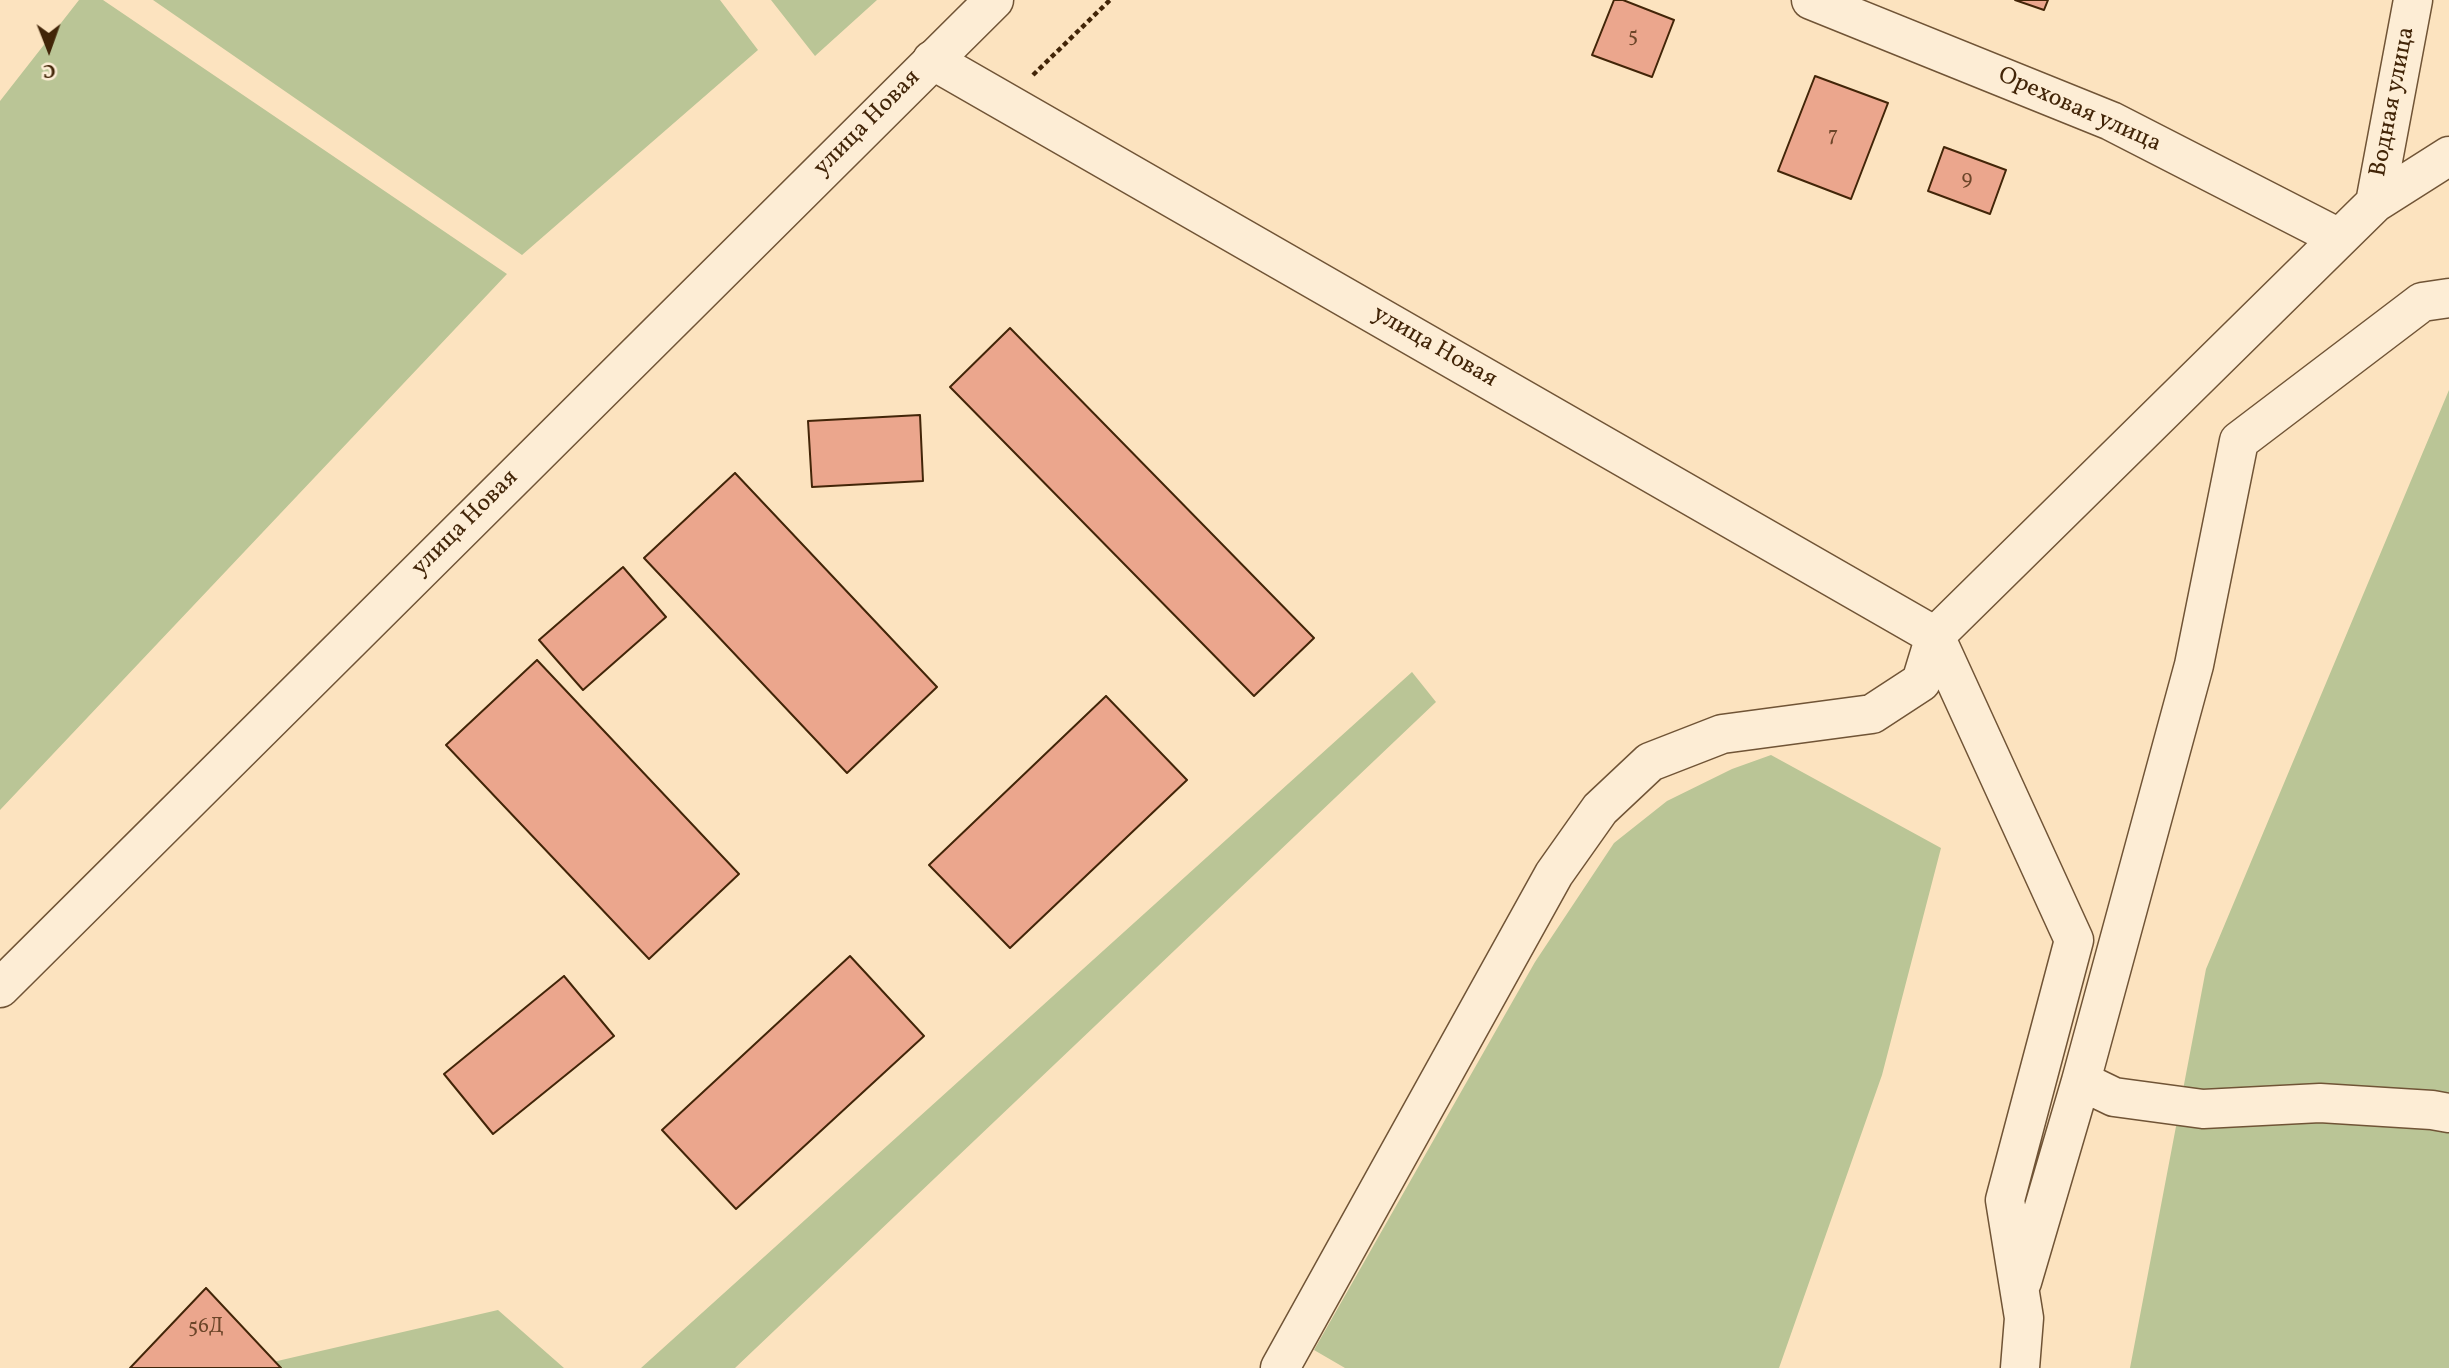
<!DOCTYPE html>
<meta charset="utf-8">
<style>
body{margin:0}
#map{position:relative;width:2449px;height:1368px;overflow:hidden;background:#fce3bf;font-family:Vollkorn,serif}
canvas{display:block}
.north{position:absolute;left:14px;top:14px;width:70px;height:70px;-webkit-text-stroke:5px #fdedd5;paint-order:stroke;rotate:179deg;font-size:19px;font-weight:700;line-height:28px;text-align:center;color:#422508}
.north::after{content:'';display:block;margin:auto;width:24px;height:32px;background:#422508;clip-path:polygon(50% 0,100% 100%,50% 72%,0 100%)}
</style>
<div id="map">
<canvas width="2449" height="1368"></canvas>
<div class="north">С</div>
</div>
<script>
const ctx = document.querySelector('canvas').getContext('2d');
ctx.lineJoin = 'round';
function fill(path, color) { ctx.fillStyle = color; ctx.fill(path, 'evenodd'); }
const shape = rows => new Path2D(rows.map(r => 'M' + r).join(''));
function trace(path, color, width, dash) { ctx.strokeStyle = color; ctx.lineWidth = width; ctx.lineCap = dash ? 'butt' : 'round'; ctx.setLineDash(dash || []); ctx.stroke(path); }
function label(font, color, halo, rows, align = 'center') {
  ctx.font = font + ' Vollkorn,serif'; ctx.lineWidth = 6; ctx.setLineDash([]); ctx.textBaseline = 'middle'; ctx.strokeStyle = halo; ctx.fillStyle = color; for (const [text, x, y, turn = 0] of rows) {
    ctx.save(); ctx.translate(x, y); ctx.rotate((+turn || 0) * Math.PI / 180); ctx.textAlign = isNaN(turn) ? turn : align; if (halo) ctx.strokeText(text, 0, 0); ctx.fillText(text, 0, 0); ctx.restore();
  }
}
const green = shape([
 [79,0,103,0,507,274,0,810,0,101],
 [153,0,720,0,758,50,522,255],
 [771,0,877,0,815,56],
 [2449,390,2449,1368,2130,1368,2206,969],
 [1412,672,1436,702,735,1368,641,1368],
 [1771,755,1941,848,1882,1075,1779,1368,1345,1368,1314,1350,1535,962,1614,843,1667,801,1732,769],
 [498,1310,564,1368,247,1368]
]);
const building = shape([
 [1614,0,1623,0,1674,20,1652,77,1592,55,1614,0],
 [2015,0,2048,0,2044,10,2015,0],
 [1815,76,1888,103,1851,199,1778,171,1815,76],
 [1944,147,2006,170,1990,214,1928,191,1944,147],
 [1010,328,1314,638,1254,696,950,387,1010,328],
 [920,415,923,481,812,487,808,421,920,415],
 [735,473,937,687,847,773,644,558,735,473],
 [623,567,666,617,583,690,539,640,623,567],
 [537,660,739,874,649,959,446,745,537,660],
 [1106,696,1187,780,1010,948,929,865,1106,696],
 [850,956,924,1036,736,1209,662,1130,850,956],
 [564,976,614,1036,493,1134,444,1074,564,976],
 [206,1288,281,1368,130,1368,206,1288]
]);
const path = shape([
 [1033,75,1110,0]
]);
const minor = shape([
 [1811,0,2111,121,2339,238],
 [932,60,1935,636],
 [2375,203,2413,0],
 [1935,636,2074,940,2005,1200,2024,1318,2020,1368],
 [2081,1081,2194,665,2239,441,2422,302,2449,298],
 [2022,1282,2081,1081,2114,1097,2203,1109,2320,1103,2432,1110,2449,1113],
 [1280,1368,1554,874,1600,809,1650,762,1722,734,1872,714,1921,682,1935,636,2375,203,2449,156]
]);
const tertiary = shape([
 [0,988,994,0]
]);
const numberNames = [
 ["5",1633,37],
 ["7",1833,137],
 ["9",1967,180],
 ["56Д",206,1328]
];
const streetNames = [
 ["Водная улица",2394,102,-79],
 ["Ореховая улица",2079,111,24],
 ["улица Новая",868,124,-45],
 ["улица Новая",1434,348,30],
 ["улица Новая",466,524,-45]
];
fill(green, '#bac596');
fill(building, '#eba68d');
trace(building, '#422508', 2);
trace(minor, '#705436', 41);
trace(tertiary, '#705436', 41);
trace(path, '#422508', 4.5, [5, 3.5]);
trace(minor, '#fdedd5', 38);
trace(tertiary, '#fdedd5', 38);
label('21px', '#6c4529', null, numberNames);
label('24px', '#422508', '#fdedd5', streetNames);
</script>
